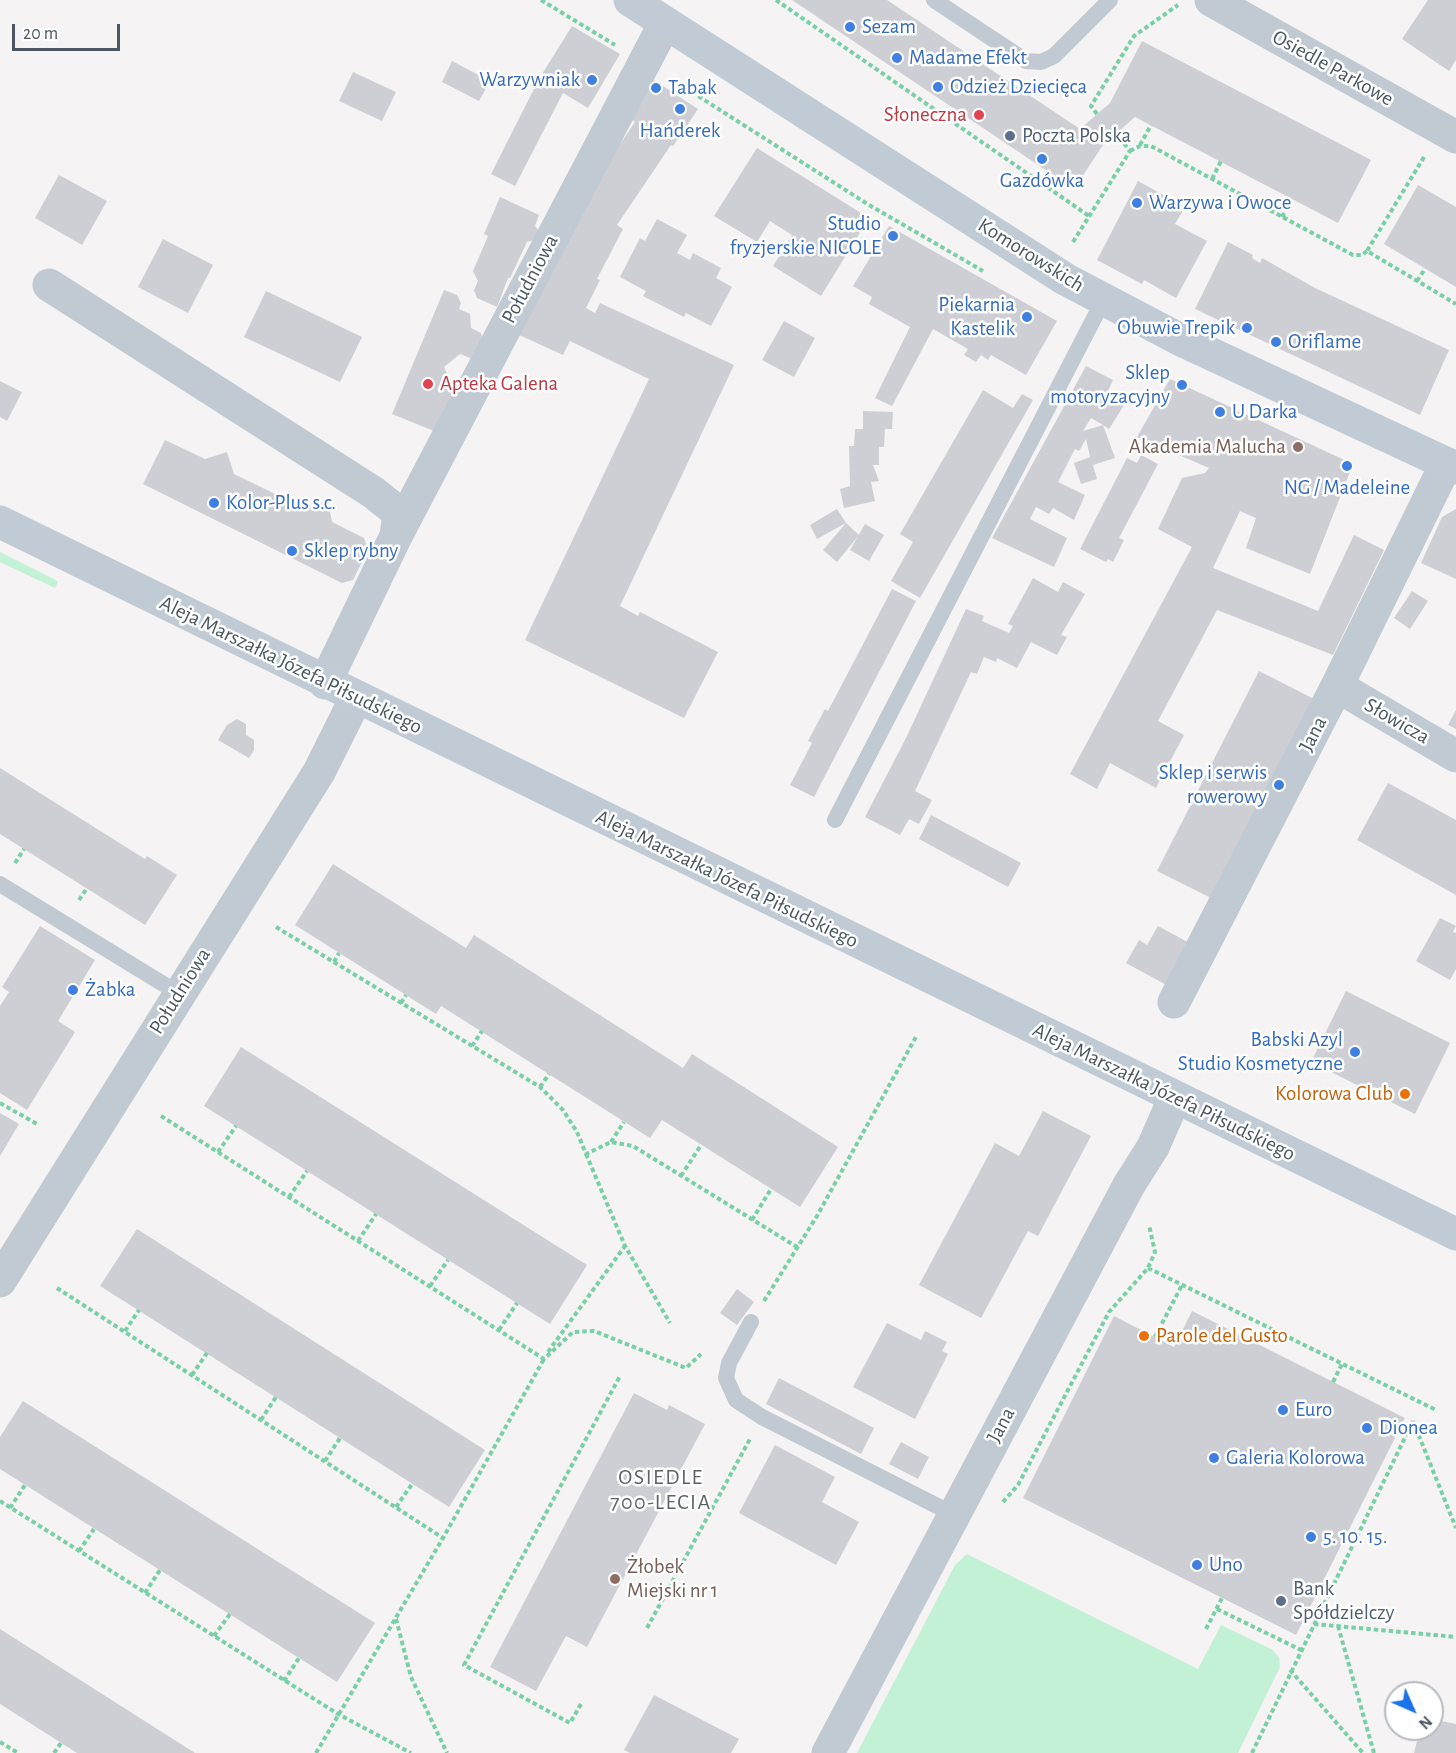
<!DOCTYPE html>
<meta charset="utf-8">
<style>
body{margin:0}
#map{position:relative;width:1456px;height:1753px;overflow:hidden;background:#f5f3f3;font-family:"Alegreya Sans",sans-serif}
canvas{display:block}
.north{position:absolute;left:1384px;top:1681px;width:60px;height:60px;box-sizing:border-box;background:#fff;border:2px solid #b7bbc0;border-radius:50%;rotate:135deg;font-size:16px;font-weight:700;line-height:24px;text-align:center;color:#4a5661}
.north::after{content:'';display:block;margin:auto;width:21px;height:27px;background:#1a73e8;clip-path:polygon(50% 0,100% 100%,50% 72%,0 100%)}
.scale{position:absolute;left:12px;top:24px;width:108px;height:27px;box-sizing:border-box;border:3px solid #4a5661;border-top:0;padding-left:8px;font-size:18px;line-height:21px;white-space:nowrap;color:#4a5661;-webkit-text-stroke:4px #fff;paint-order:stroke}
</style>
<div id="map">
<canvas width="1456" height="1753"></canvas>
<div class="north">N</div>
<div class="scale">20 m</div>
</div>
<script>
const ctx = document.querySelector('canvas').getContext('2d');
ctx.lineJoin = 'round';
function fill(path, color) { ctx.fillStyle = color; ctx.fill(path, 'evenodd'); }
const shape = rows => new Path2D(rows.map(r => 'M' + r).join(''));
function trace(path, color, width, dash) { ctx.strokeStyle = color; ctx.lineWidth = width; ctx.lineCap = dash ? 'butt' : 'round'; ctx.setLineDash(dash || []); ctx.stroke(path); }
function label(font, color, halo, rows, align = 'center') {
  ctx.font = font + ' "Alegreya Sans",sans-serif'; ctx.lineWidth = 5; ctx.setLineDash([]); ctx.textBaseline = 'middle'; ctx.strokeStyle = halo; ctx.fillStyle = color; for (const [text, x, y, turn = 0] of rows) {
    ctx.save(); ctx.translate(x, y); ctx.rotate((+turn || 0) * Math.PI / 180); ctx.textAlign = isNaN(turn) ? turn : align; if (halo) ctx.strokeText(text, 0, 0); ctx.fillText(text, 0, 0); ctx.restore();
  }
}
const green = shape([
 [0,552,54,579,58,582,55,588,0,562],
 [967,1554,1198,1669,1221,1625,1273,1650,1279,1658,1280,1667,1238,1753,857,1753,955,1565]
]);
const building = shape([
 [792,0,887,0,1080,129,1110,103,1142,41,1371,160,1338,223,1135,117,1103,145,1074,189],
 [1428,0,1456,0,1456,60,1449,71,1402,39],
 [572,26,620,54,588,108,563,93,515,186,491,174,539,79],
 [452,61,490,81,479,101,442,82],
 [353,72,396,92,382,121,339,101],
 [652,79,698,109,673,146,671,145,617,225,623,229,597,279,600,280,586,308,595,313,600,303,734,365,620,606,638,616,640,612,718,652,684,718,525,640,649,379,570,341,563,355,517,334,581,202,635,122,627,116],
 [757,148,869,218,821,296,773,266,792,235,770,221,757,242,714,216],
 [59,175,107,201,82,245,35,218],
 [1138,181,1185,207,1175,224,1207,241,1176,298,1144,280,1142,284,1097,260],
 [1418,185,1456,207,1456,287,1384,244],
 [500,197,539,215,535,226,539,231,534,240,527,242,510,278,508,278,497,307,477,298,474,290,478,281,473,271,488,236,484,234],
 [657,219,687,235,677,253,690,260,693,253,721,268,716,278,732,287,711,326,686,313,684,317,643,296,646,291,620,277,640,238,645,241],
 [889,226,1057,321,1026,375,991,355,988,360,981,355,976,362,964,355,968,349,933,329,892,406,875,398,910,327,869,304,872,297,853,286],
 [163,239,213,265,188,313,138,287],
 [1228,242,1253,255,1252,258,1260,263,1262,258,1315,288,1449,350,1420,415,1195,309],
 [444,290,457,295,461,303,459,309,470,314,471,328,481,333,483,341,478,354,470,358,460,354,444,367,449,378,447,383,463,390,444,435,392,414],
 [266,291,362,337,340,382,244,337],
 [784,321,815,338,794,377,762,360],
 [1086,366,1113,380,1108,391,1126,402,1109,429,1103,425,1091,418,1083,431,1103,425,1115,458,1093,465,1097,479,1081,484,1074,463,1090,457,1086,439,1079,451,1075,449,1058,482,1085,495,1074,520,1053,508,1049,514,1036,507,1030,519,1067,538,1054,567,992,538],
 [1170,379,1353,464,1310,574,1246,548,1256,518,1240,511,1213,568,1318,611,1354,535,1384,550,1333,655,1217,610,1158,721,1184,735,1156,788,1110,763,1097,789,1070,774,1192,547,1158,529,1182,478,1205,473,1209,468,1137,437],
 [0,381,22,392,7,421,0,417],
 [983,390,1013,408,1022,394,1033,400,920,598,891,581,913,542,900,534],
 [863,411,893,412,892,429,885,429,884,447,879,447,879,465,873,465,879,481,871,482,875,501,844,508,840,489,850,486,849,446,854,446,855,429,863,429],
 [165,440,205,459,227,452,234,474,306,509,328,501,332,522,364,538,368,550,353,580,342,583,143,484],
 [1141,455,1158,464,1119,538,1124,540,1113,562,1108,559,1106,562,1080,549,1127,458,1137,463],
 [837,509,846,523,859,535,837,562,823,550,846,523,817,539,810,525],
 [1456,509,1456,579,1421,563,1442,517],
 [865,524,884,535,869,561,850,550],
 [1033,578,1058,592,1063,582,1085,594,1061,635,1067,637,1057,655,1031,642,1017,668,997,658,996,662,984,657,977,674,971,672,915,791,932,800,919,824,909,819,900,835,865,817,906,738,966,609,984,616,982,621,1009,633,1013,626,1008,624],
 [892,589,916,601,814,797,790,785,812,743,808,741,825,709,828,711],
 [1412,591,1428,601,1410,629,1394,618],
 [1259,671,1316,700,1215,900,1157,871],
 [1456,710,1456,729,1448,725],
 [237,719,246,724,246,735,254,740,254,750,249,758,218,740,227,725],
 [0,768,145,859,147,856,177,875,145,925,0,834],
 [1388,783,1456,820,1456,895,1357,840],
 [931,815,1021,863,1008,887,919,839],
 [333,864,466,948,474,935,683,1068,692,1054,838,1147,800,1207,662,1120,650,1138,441,1006,436,1014,295,925],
 [1440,918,1456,926,1453,932,1456,933,1456,969,1450,980,1416,961],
 [40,926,95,960,58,1021,75,1032,27,1110,0,1093,0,1006,9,992,2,987],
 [1158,926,1193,945,1170,987,1126,963,1139,940,1147,945],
 [1346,991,1450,1043,1415,1114,1311,1062],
 [241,1047,587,1265,550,1324,204,1106],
 [1043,1111,1091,1136,1038,1236,1028,1231,981,1318,919,1285,995,1143,1019,1156],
 [0,1113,19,1124,0,1156],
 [137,1229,485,1450,449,1507,100,1286],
 [737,1289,754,1302,737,1325,720,1313],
 [1192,1311,1405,1418,1296,1635,1023,1498,1114,1316,1174,1347],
 [887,1323,921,1340,925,1331,947,1342,942,1351,948,1354,915,1419,853,1387],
 [779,1378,874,1428,861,1454,766,1404],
 [634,1393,667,1410,669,1405,705,1424,587,1647,566,1636,536,1691,490,1667],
 [23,1401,375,1623,337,1682,0,1469,0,1437],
 [901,1442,929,1457,918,1479,889,1464],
 [775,1445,835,1477,822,1502,859,1522,836,1565,739,1513],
 [0,1629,195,1753,77,1753,0,1704],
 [654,1695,739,1739,731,1753,630,1753,624,1750],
 [1432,1719,1456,1724,1456,1753,1414,1753,1420,1729,1432,1729]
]);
const path = shape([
 [541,0,615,45],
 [776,0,1089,216],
 [673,80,869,205,983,271],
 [1097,114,1091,106,1134,36,1178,5],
 [1140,145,1151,125],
 [1130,151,1140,146,1151,146,1353,255,1362,255,1367,251],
 [1424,157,1367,251,1456,304],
 [1212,179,1221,161],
 [1282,217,1292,199],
 [1073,242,1130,151,1116,133],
 [1417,281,1425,269],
 [15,863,24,849],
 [79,900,87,888],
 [276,927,540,1087,563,1110,577,1132,586,1154,611,1142,633,1146,797,1247],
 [334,962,339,953],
 [401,1003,406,995],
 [472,1046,482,1031],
 [540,1087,549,1074],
 [0,1103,37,1124],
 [161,1116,544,1359,573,1332,594,1331,686,1368,701,1354],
 [611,1142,624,1122],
 [218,1152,236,1126],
 [586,1154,625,1246,670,1323],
 [681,1176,701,1145],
 [289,1197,307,1171],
 [752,1220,771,1189],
 [358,1241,376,1214],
 [1148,1268,1436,1410],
 [430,1286,448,1260],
 [57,1288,443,1538],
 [764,1301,817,1216,917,1035],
 [499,1330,517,1303],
 [125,1331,139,1310],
 [1155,1337,1182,1285],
 [548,1352,625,1246],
 [192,1375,207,1353],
 [1333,1382,1342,1364],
 [261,1420,276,1397],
 [1413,1421,1456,1528],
 [325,1461,340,1438],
 [0,1501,338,1714,411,1753],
 [1003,1502,1018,1485,1109,1312,1148,1268,1155,1252,1149,1225],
 [396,1507,412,1484],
 [10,1508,25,1485],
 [79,1551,94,1529],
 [145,1593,160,1570],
 [1217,1609,1301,1650],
 [396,1619,411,1677,447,1753],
 [1314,1624,1456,1637],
 [1338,1626,1374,1753],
 [647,1628,750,1439],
 [1206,1629,1222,1598],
 [214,1636,230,1614],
 [1290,1670,1363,1753],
 [284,1681,299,1658],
 [581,1704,570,1723,464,1665,620,1376],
 [0,1742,18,1753],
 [54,1753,61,1743],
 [316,1753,443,1538,544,1359],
 [1252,1753,1413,1421]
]);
const lane = shape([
 [934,0,1026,61,1041,62,1054,56,1110,0],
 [835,820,1104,299],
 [0,884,178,993],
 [751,1322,729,1363,726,1378,736,1400,762,1417,953,1514]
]);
const street = shape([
 [1211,0,1456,137],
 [49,285,374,493,399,513,396,536,325,683],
 [396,536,665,23],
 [1337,686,1456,756],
 [1174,1002,1337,686,1446,464],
 [0,1281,319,772,356,698],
 [828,1753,1129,1185,1153,1147,1175,1097]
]);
const secondary = shape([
 [630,0,1065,279,1179,339,1456,468],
 [0,522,1456,1234]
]);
const markers = [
 [850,27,6,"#3f7fe0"],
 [897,58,6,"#3f7fe0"],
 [592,80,6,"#3f7fe0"],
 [938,87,6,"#3f7fe0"],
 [656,88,6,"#3f7fe0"],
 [680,109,6,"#3f7fe0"],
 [979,115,6,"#e0444e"],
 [1010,136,6,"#5c6f8a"],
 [1042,159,6,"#3f7fe0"],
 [1137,203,6,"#3f7fe0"],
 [893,236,6,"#3f7fe0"],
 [1027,317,6,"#3f7fe0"],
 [1247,328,6,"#3f7fe0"],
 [1276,342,6,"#3f7fe0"],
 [428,384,6,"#e0444e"],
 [1182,385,6,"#3f7fe0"],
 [1220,412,6,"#3f7fe0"],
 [1298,447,6,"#8d6e63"],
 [1347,466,6,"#3f7fe0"],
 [214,503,6,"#3f7fe0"],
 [292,551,6,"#3f7fe0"],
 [1279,785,6,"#3f7fe0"],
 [73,990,6,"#3f7fe0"],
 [1355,1052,6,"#3f7fe0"],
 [1405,1094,6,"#e8710a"],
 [1144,1336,6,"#e8710a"],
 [1283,1410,6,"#3f7fe0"],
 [1367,1428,6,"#3f7fe0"],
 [1214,1458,6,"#3f7fe0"],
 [1311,1537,6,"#3f7fe0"],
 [1197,1565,6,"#3f7fe0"],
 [615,1579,6,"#8d6e63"],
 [1281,1601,6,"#5c6f8a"]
];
const shopNames = [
 ["Sezam",862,27],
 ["Madame Efekt",909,58],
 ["Warzywniak",580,80,"right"],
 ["Odzież Dziecięca",950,87],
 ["Tabak",668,88],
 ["Hańderek",680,131,"center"],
 ["Gazdówka",1042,181,"center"],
 ["Warzywa i Owoce",1149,203],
 ["Studio",881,224,"right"],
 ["fryzjerskie NICOLE",881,248,"right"],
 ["Piekarnia",1015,305,"right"],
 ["Kastelik",1015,329,"right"],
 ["Obuwie Trepik",1235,328,"right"],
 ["Oriflame",1288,342],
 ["Sklep",1170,373,"right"],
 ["motoryzacyjny",1170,397,"right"],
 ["U Darka",1232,412],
 ["NG / Madeleine",1347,488,"center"],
 ["Kolor-Plus s.c.",226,503],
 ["Sklep rybny",304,551],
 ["Sklep i serwis",1267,773,"right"],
 ["rowerowy",1267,797,"right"],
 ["Żabka",85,990],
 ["Babski Azyl",1343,1040,"right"],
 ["Studio Kosmetyczne",1343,1064,"right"],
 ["Euro",1295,1410],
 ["Dionea",1379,1428],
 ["Galeria Kolorowa",1226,1458],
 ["5. 10. 15.",1323,1537],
 ["Uno",1209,1565]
];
const streetNames = [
 ["Osiedle Parkowe",1333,68,29],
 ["Komorowskich",1031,255,32],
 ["Południowa",530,279,-62],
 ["Aleja Marszałka Józefa Piłsudskiego",291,665,26],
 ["Słowicza",1397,721,30],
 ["Jana",1313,734,-63],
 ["Aleja Marszałka Józefa Piłsudskiego",727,879,26],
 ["Południowa",180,991,-58],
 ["Aleja Marszałka Józefa Piłsudskiego",1164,1092,26],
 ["Jana",1001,1425,-62]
];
const healthNames = [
 ["Słoneczna",967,115],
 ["Apteka Galena",440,384,"left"]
];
const serviceNames = [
 ["Poczta Polska",1022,136],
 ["Bank",1293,1589],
 ["Spółdzielczy",1293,1613]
];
const educationNames = [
 ["Akademia Malucha",1286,447],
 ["Żłobek",627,1567,"left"],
 ["Miejski nr 1",627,1591,"left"]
];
const foodNames = [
 ["Kolorowa Club",1393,1094],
 ["Parole del Gusto",1156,1336,"left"]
];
const neighbourhoodNames = [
 ["OSIEDLE",661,1477],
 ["700-LECIA",661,1502]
];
fill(green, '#c3f1d5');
fill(building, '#cdcfd5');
trace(path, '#7ad0a6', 4, [4.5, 3]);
trace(lane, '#c1cad2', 16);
trace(street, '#c1cad2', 33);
trace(secondary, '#c1cbd6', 33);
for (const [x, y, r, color] of markers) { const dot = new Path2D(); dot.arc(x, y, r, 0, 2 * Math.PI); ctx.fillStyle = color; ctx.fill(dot); trace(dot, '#fff', 2); }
label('21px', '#366cbe', '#fff', shopNames, 'left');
label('21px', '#4a5661', '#fff', streetNames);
label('21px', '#be3a42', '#fff', healthNames, 'right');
label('21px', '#4e5e75', '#fff', serviceNames, 'left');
label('21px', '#785e54', '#fff', educationNames, 'right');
label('21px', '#c56008', '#fff', foodNames, 'right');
ctx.letterSpacing = '1.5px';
label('22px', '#5f6368', '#fff', neighbourhoodNames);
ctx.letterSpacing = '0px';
</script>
